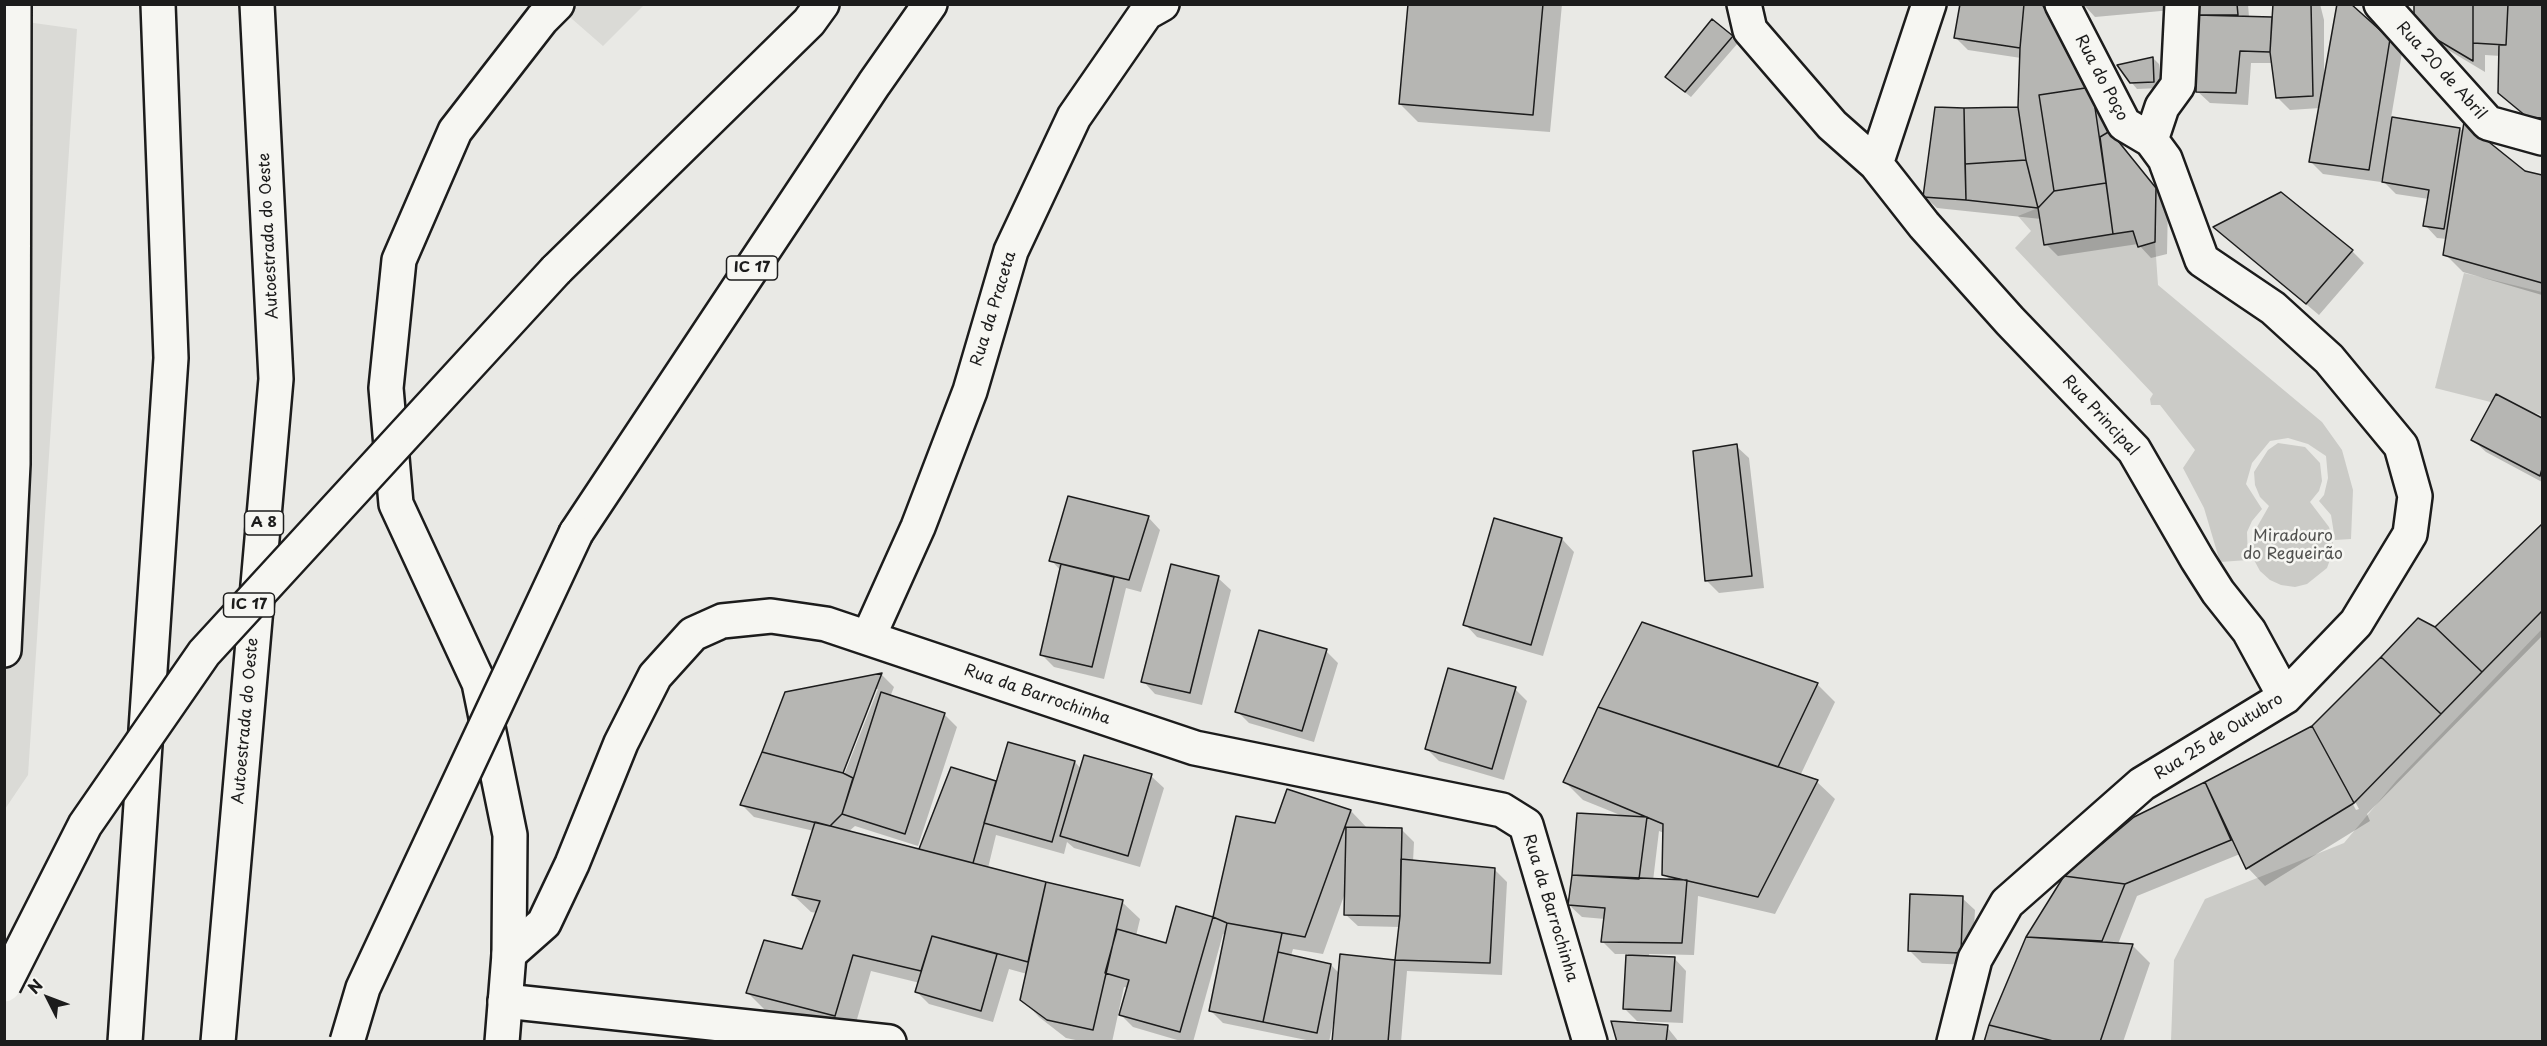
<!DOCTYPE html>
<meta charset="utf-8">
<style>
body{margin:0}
#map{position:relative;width:2547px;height:1046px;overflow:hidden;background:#e9e9e5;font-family:"Playpen Sans",sans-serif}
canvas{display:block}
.frame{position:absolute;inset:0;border:6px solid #1c1c1c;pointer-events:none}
.north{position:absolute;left:18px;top:968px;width:60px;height:60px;-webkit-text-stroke:4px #f6f6f2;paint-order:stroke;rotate:312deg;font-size:16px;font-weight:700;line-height:24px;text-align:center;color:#1c1c1c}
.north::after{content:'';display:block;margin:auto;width:21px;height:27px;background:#1c1c1c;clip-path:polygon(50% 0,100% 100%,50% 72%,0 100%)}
</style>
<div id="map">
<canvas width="2547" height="1046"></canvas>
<div class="frame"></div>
<div class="north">N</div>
</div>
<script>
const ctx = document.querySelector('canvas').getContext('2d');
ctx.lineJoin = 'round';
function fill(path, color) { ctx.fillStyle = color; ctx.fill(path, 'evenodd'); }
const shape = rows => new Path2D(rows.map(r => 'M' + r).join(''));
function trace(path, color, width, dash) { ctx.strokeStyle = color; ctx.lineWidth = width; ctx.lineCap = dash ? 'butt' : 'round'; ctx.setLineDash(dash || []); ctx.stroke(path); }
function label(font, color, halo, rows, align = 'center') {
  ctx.font = font + ' "Playpen Sans",sans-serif'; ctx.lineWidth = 5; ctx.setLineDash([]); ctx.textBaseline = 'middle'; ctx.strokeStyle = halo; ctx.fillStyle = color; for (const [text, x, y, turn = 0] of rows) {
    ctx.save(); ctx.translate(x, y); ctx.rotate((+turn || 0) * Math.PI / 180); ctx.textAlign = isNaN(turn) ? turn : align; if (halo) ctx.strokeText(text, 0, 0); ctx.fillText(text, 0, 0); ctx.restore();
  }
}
const built = shape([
 [556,5,644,5,603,46],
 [5,19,77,29,28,775,5,809]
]);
const green = shape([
 [2038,208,2045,245,2133,231,2138,247,2155,242,2158,285,2322,422,2342,450,2353,490,2351,539,2335,540,2331,515,2319,501,2324,495,2328,478,2326,456,2308,444,2288,438,2270,441,2252,463,2246,484,2262,509,2252,521,2247,532,2248,560,2220,562,2204,508,2183,468,2195,450,2160,405,2151,405,2150,399,2153,394,2015,248,2031,231,2018,216],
 [2464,273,2542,292,2542,415,2435,388],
 [2278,443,2305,447,2320,463,2322,481,2319,491,2310,502,2329,527,2333,541,2332,554,2327,568,2307,584,2295,587,2281,585,2270,580,2260,571,2254,560,2252,547,2253,534,2269,506,2260,497,2255,485,2254,472,2268,450],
 [2542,629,2542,1041,2171,1041,2174,960,2205,899,2344,843,2396,781]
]);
const shadow = shape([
 [1409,4,1562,4,1550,132,1418,122,1400,104],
 [1962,4,2045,4,2104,101,2109,134,2123,146,2168,202,2167,254,2151,258,2138,244,2058,256,2046,244,2041,219,1937,208,1924,196,2020,108,2021,58,1968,50,1956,38],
 [2083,4,2172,4,2172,10,2095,17],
 [2197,4,2248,4,2249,17,2273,18,2275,4,2320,4,2324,20,2324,77,2389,40,2402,53,2391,118,2460,129,2524,173,2542,176,2542,295,2463,272,2445,254,2447,239,2437,238,2425,225,2429,199,2396,194,2381,179,2381,182,2323,174,2311,162,2320,108,2290,110,2277,97,2273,63,2251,63,2248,105,2210,103,2197,91],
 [2416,4,2542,4,2542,129,2500,92,2501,56,2485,55,2485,72,2428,38],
 [1712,21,1738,43,1691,97,1673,83],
 [2153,58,2159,64,2160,88,2137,89,2131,82],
 [2216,228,2352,251,2364,263,2319,315],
 [2497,396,2542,420,2542,482,2486,452,2473,440],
 [1736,446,1749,458,1764,588,1719,593,1707,581],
 [1148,517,1160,530,1141,592,1126,588,1104,679,1054,667,1041,654,1061,571,1051,560],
 [2542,526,2542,636,2367,814,2370,821,2265,886,2248,868,2240,854,2137,896,2118,944,2132,945,2150,963,2123,1042,1986,1042,2027,938,2065,877,2204,784,2209,788,2314,727,2436,628],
 [2322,746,2325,746,2359,809,2356,810],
 [1562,539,1574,552,1543,656,1477,637,1465,624],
 [1218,578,1231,590,1202,705,1155,694,1143,681],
 [1326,651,1338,663,1314,742,1249,723,1237,711],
 [882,675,894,687,890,697,944,714,957,727,918,846,855,826,848,832,920,851,951,769,997,783,1075,762,1081,769,1151,776,1164,788,1140,867,1074,848,1067,842,1064,854,996,835,988,868,1122,902,1140,919,1136,936,1167,945,1177,908,1214,919,1275,824,1288,791,1351,811,1368,829,1402,830,1414,842,1413,862,1495,870,1507,882,1502,975,1407,971,1401,1042,1334,1042,1336,1023,1333,1023,1329,1042,1316,1042,1223,1023,1210,1010,1226,935,1223,934,1193,1042,1184,1042,1133,1027,1121,1015,1128,988,1124,987,1112,1042,1085,1042,1066,1038,1039,1017,1022,999,1027,974,1009,969,993,1022,929,1004,917,992,920,983,871,971,853,1033,766,1011,748,993,802,950,817,913,811,912,793,895,814,831,754,817,742,805,786,693],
 [875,689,878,689,842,780,839,779],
 [1345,893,1345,914,1358,926,1400,927,1397,961,1341,956,1340,974,1331,965,1291,956,1293,949,1323,954],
 [1817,684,1835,702,1800,776,1817,782,1835,799,1775,914,1698,896,1694,955,1649,954,1649,957,1674,958,1686,971,1683,1023,1637,1021,1624,1008,1628,954,1615,954,1603,942,1605,919,1582,917,1569,905,1625,817,1583,800,1565,782],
 [1659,831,1664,833,1664,874,1671,881,1653,881],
 [1515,689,1527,701,1504,780,1439,761,1427,749],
 [1962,898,1975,910,1972,965,1922,963,1909,950],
 [1667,1027,1679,1042,1619,1042]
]);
const building = shape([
 [1408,4,1543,4,1533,115,1399,104,1408,4],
 [1960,4,2024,4,2020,48,1954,38,1960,4],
 [2024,4,2042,4,2092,87,2039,95,2054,191,2038,208,2026,160,2018,107,2020,48,2024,4],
 [2196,4,2237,4,2238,15,2196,15,2196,4],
 [2273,4,2311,4,2313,96,2276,98,2270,52,2273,4],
 [2337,4,2351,4,2390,39,2369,170,2309,162,2337,4],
 [2414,4,2473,4,2473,61,2414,26,2414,4],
 [2473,4,2508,4,2506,45,2473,43,2473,4],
 [2508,4,2542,4,2542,118,2527,117,2498,93,2499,45,2506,45,2508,4],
 [2196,15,2272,17,2270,52,2240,51,2236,93,2196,92,2196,15],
 [1712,19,1733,36,1685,92,1665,77,1712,19],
 [2153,57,2154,82,2130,83,2117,65,2153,57],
 [2092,87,2106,183,2054,191,2039,95,2092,87],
 [1935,107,1964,108,1966,200,1923,197,1935,107],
 [2018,107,2026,160,1965,164,1964,108,2018,107],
 [2392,117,2460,128,2444,229,2423,226,2429,190,2382,182,2392,117],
 [2464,122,2525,171,2542,175,2542,283,2443,255,2464,122],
 [2110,131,2156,188,2155,242,2138,247,2133,231,2113,234,2100,137,2110,131],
 [2026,160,2038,208,1966,200,1965,164,2026,160],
 [2106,183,2113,234,2044,245,2038,208,2054,191,2106,183],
 [2281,192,2353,250,2306,304,2213,227,2281,192],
 [2496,394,2542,418,2542,469,2540,476,2471,440,2496,394],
 [1737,444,1752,576,1705,581,1693,451,1737,444],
 [1068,496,1149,516,1129,580,1049,561,1068,496],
 [1494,518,1562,538,1531,645,1463,625,1494,518],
 [2542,524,2542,611,2482,672,2435,627,2542,524],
 [1061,564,1114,577,1092,667,1040,655,1061,564],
 [1171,564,1219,576,1190,693,1141,682,1171,564],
 [2418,618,2435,627,2482,672,2441,714,2381,657,2418,618],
 [1642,622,1818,683,1778,767,1598,707,1642,622],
 [1259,630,1327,649,1302,731,1235,712,1259,630],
 [2381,657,2441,714,2354,803,2312,726,2381,657],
 [1448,668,1516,687,1492,769,1425,749,1448,668],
 [882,673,843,773,762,752,785,692,882,673],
 [881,692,945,713,905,834,842,814,881,692],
 [1598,707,1818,780,1758,897,1662,875,1663,824,1563,782,1598,707],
 [2312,726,2354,803,2246,869,2205,782,2312,726],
 [1008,742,1075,761,1052,842,984,823,1008,742],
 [762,752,843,773,853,778,842,814,830,826,740,805,762,752],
 [1084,755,1152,774,1128,856,1060,836,1084,755],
 [951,767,996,781,973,863,919,849,951,767],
 [2205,782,2231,840,2125,884,2064,876,2134,817,2205,782],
 [1287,789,1351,810,1305,937,1227,923,1213,917,1236,816,1275,823,1287,789],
 [1577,813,1647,817,1639,879,1572,875,1577,813],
 [815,822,1046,882,1028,962,932,936,921,971,853,955,835,1016,746,993,764,940,802,949,820,901,792,895,815,822],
 [1346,827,1402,828,1400,916,1344,915,1346,827],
 [1401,859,1495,868,1490,963,1395,960,1400,916,1401,859],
 [1572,875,1687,880,1682,943,1601,942,1605,908,1568,905,1572,875],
 [2064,876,2125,884,2102,941,2026,937,2064,876],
 [1046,882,1123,900,1093,1030,1047,1020,1020,1000,1046,882],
 [1910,894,1963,896,1961,953,1908,951,1910,894],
 [1176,906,1213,917,1180,1032,1119,1015,1129,980,1105,973,1117,929,1166,943,1176,906],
 [1227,923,1282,933,1263,1022,1209,1011,1227,923],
 [932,936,997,954,981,1011,915,992,932,936],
 [2026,937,2133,944,2100,1042,2057,1042,1989,1025,2026,937],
 [1278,952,1331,964,1317,1033,1263,1022,1278,952],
 [1340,954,1395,960,1388,1042,1332,1042,1340,954],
 [1626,955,1675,957,1671,1011,1623,1009,1626,955],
 [1611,1021,1668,1025,1666,1042,1617,1042,1611,1021],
 [1989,1025,2057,1042,1984,1042,1989,1025]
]);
const street = shape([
 [1744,4,1750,30,1832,125,1876,164,1924,225,2010,321,2134,450,2197,559,2218,592,2249,631,2285,697],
 [2381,4,2488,123,2542,138],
 [2151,140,2162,107,2178,85,2182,4],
 [1876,164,1929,4],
 [868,638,918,527,970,391,1011,251,1074,117,1146,13,1162,4],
 [4,650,13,464,14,4],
 [509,954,544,923,572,864,621,743,655,676,693,634,722,621,771,616,826,624,1195,748,1502,810,1526,825,1590,1042],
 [505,1001,889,1042],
 [1954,1042,1975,959,2007,903,2142,784,2285,697,2356,623,2410,534,2415,496,2401,446,2329,359,2273,308,2202,260,2165,159,2151,140,2124,124,2062,4]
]);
const secondary = shape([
 [502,1042,509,954,510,835,479,683,396,504,386,388,399,260,455,131,542,19,557,4]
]);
const highway = shape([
 [556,270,809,22,822,4],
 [576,533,874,84,930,4],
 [125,1042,171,358,158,4],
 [218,1042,276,379,257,4]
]);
const highwayBridge = shape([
 [4,985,85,825,204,653,556,270],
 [347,1042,363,988,576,533]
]);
const shields = [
 [752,268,51],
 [264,523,39],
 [249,605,51]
];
const shieldNames = [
 ["IC 17",752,268],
 ["A 8",264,523],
 ["IC 17",249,605]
];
const streetNames = [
 ["Rua 20 de Abril",2441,71,48],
 ["Rua do Poço",2101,78,62],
 ["Autoestrada do Oeste",269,236,-93],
 ["Rua da Praceta",994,309,-73],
 ["Rua Principal",2100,416,47],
 ["Rua da Barrochinha",1037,695,19],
 ["Autoestrada do Oeste",246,721,-85],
 ["Rua 25 de Outubro",2219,737,-32],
 ["Rua da Barrochinha",1550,908,73]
];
const parkNames = [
 ["Miradouro",2293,537],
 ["do Regueirão",2293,555]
];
fill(built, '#dadad6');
fill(green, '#cbcbc7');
fill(shadow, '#0003');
fill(building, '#b6b6b3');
trace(building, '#1c1c1c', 1.5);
trace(street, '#1c1c1c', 38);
trace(secondary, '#1c1c1c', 38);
trace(highway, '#1c1c1c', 38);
trace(street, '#f6f6f2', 33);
trace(secondary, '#f6f6f2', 33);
trace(highway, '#f6f6f2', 33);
trace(highwayBridge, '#1c1c1c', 38, []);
trace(highwayBridge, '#f6f6f2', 33);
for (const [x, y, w] of shields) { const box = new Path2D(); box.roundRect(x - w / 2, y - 12, w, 24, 4.5); ctx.fillStyle = '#f6f6f2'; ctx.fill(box); trace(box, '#1c1c1c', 1.5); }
label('bold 15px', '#1c1c1c', null, shieldNames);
label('16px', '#1c1c1c', '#f6f6f2', streetNames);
label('16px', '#51514f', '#f6f6f2', parkNames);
</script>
